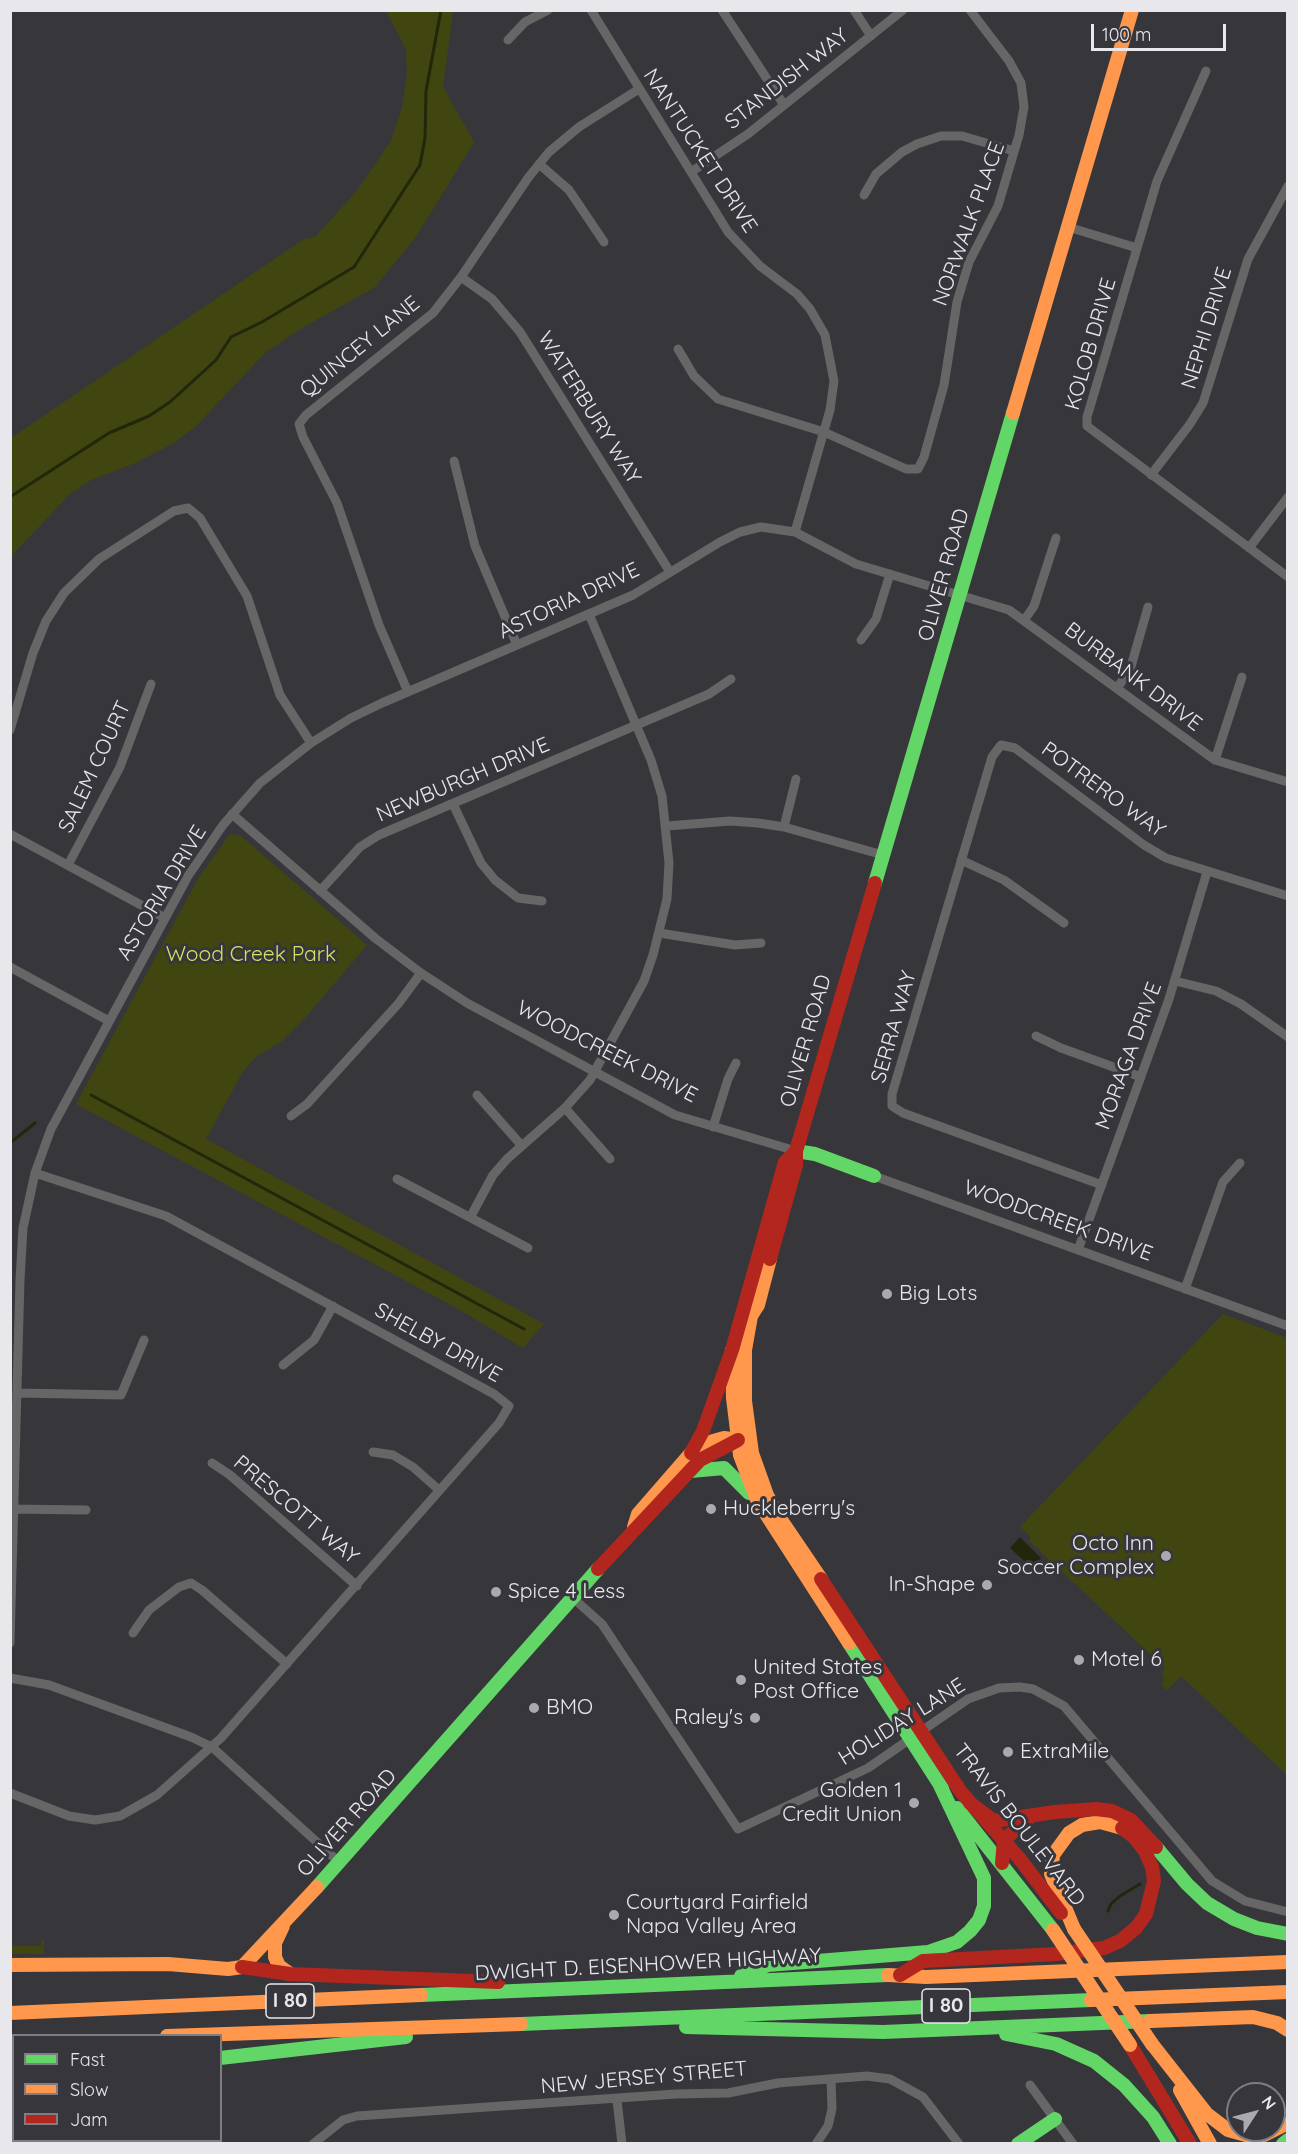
<!DOCTYPE html>
<style>
body{margin:0}
#map{position:relative;width:1298px;height:2154px;overflow:hidden;background:#37373b;font-family:Quicksand,sans-serif}
canvas{display:block}
.frame{position:absolute;inset:0;border:12px solid #e8e8ec;pointer-events:none}
.legend{position:absolute;left:12px;top:2034px;width:210px;height:108px;box-sizing:border-box;background:#36363c;border:2px solid #7d7d82;margin:0;padding:8px 10px;list-style:none;font-size:18px;color:#e8e8ec}
.legend li{display:flex;align-items:center;gap:12px;height:30px}
.legend b{width:30px;border:2px solid #7d7d82}
.north{position:absolute;left:1226px;top:2082px;width:60px;height:60px;box-sizing:border-box;background:#36363c;border:2px solid #7d7d82;border-radius:50%;rotate:54deg;font-size:16px;font-weight:700;line-height:24px;text-align:center;color:#e8e8ec}
.north::after{content:'';display:block;margin:auto;width:21px;height:27px;background:#aaaaae;clip-path:polygon(50% 0,100% 100%,50% 72%,0 100%)}
.scale{position:absolute;left:1091px;top:24px;width:135px;height:27px;box-sizing:border-box;border:3px solid #e8e8ec;border-top:0;padding-left:8px;font-size:18px;line-height:21px;white-space:nowrap;color:#e8e8ec;-webkit-text-stroke:4px #36363c;paint-order:stroke}
</style>
<div id="map">
<canvas width="1298" height="2154"></canvas>
<div class="frame"></div>
<ul class="legend">
<li><b style="height:8px;background:#63d668"></b>Fast</li>
<li><b style="height:8px;background:#ff974d"></b>Slow</li>
<li><b style="height:8px;background:#b3261e"></b>Jam</li>
</ul>
<div class="north">N</div>
<div class="scale">100 m</div>
</div>
<script>
const ctx = document.querySelector('canvas').getContext('2d');
ctx.lineJoin = 'round';
function fill(path, color) { ctx.fillStyle = color; ctx.fill(path, 'evenodd'); }
const shape = rows => new Path2D(rows.map(r => 'M' + r).join(''));
function trace(path, color, width, dash) { ctx.strokeStyle = color; ctx.lineWidth = width; ctx.lineCap = dash ? 'butt' : 'round'; ctx.setLineDash(dash || []); ctx.stroke(path); }
function label(font, color, halo, rows, align = 'center') {
  ctx.font = font + ' Quicksand,sans-serif'; ctx.lineWidth = 6; ctx.setLineDash([]); ctx.textBaseline = 'middle'; ctx.strokeStyle = halo; ctx.fillStyle = color; for (const [text, x, y, turn = 0] of rows) {
    ctx.save(); ctx.translate(x, y); ctx.rotate((+turn || 0) * Math.PI / 180); ctx.textAlign = isNaN(turn) ? turn : align; if (halo) ctx.strokeText(text, 0, 0); ctx.fillText(text, 0, 0); ctx.restore();
  }
}
const green = shape([
 [386,11,453,11,443,87,474,142,416,237,374,288,305,326,265,353,196,426,174,443,135,463,91,480,71,493,11,556,11,438,304,239,315,237,356,192,391,141,402,108,407,73,406,49],
 [230,834,241,836,367,945,305,1018,282,1041,255,1058,242,1073,206,1139,544,1324,523,1348,460,1310,76,1104,199,877],
 [1223,1314,1287,1338,1287,1775,1181,1676,1167,1690,1161,1685,1164,1680,1162,1673,1165,1668,1028,1540,1031,1537,1020,1527],
 [42,1939,44,1939,44,1954,11,1954,11,1946,41,1946]
]);
const water = shape([
 [1020,1537,1041,1558,1032,1568,1010,1548]
]);
const stream = shape([
 [10,497,109,433,149,416,170,402,216,360,231,337,262,322,354,267,420,165,425,138,426,91,441,10],
 [91,1095,524,1329],
 [10,1143,35,1123],
 [1108,1911,1111,1904,1120,1896,1140,1884]
]);
const street = shape([
 [591,10,728,232,760,266,797,294,810,309,825,335,834,381,830,410,795,532],
 [722,10,784,105],
 [854,10,871,36],
 [508,40,525,22,548,10],
 [1206,71,1157,181,1087,417,1087,426,1288,577],
 [539,164,569,190,604,242],
 [691,172,748,134,903,10],
 [864,195,876,174,902,152,917,144,941,136,962,136,1014,151],
 [1068,227,1137,248],
 [461,277,492,299,520,332,670,572],
 [678,349,694,376,718,399,824,432,906,469,918,469,924,457,944,385,957,302,969,262,998,206,1019,135,1024,107,1021,83,1009,61,970,10],
 [454,461,475,546,517,645],
 [1151,475,1190,424,1203,403,1248,259,1288,186],
 [1249,548,1288,497],
 [1025,619,1034,606,1056,538],
 [861,640,876,619,890,574],
 [1117,688,1130,670,1148,607],
 [408,692,379,625,337,503,303,437,299,424,306,415,433,313,461,277,528,178,549,152,579,127,639,89],
 [10,730,33,653,46,621,64,593,99,559,174,511,188,508,200,518,247,596,280,695,311,743],
 [1215,760,1242,677],
 [453,804,481,863,495,880,518,898,542,901],
 [232,814,375,938,421,973,467,1003,675,1115,796,1151],
 [667,826,730,821,758,823,784,827,883,855],
 [784,827,796,779],
 [10,834,165,918],
 [961,860,1004,880,1064,923],
 [68,865,120,767,151,684],
 [320,891,360,847,379,835,709,694,731,679],
 [659,933,735,945,761,943],
 [10,967,109,1021],
 [1175,981,1216,991,1241,1004,1288,1037],
 [1036,1036,1061,1048,1141,1077],
 [477,1095,522,1146],
 [565,1108,610,1159],
 [291,1116,307,1104,398,1004,421,973],
 [713,1127,728,1079,736,1063],
 [874,1176,1288,1326],
 [397,1179,528,1248],
 [1102,1185,903,1113,892,1106,892,1094,992,757,1001,745,1015,748,1144,845,1166,858,1288,896],
 [471,1216,493,1175,507,1159,565,1108,590,1080,644,981,653,955,667,899,669,863,662,796,651,760,589,614],
 [1078,1250,1169,999,1207,872],
 [1185,1289,1223,1182,1240,1163],
 [283,1365,314,1340,333,1306],
 [18,1393,121,1395,144,1340],
 [373,1452,393,1455,413,1467,439,1490],
 [212,1463,230,1475,357,1586],
 [14,1509,86,1510],
 [573,1598,602,1624,738,1829,868,1768,968,1699,999,1688,1020,1687,1033,1689,1064,1706,1212,1881,1245,1901,1288,1912],
 [133,1633,149,1610,179,1587,191,1583,202,1590,287,1664],
 [10,1643,20,1280,23,1228,35,1173,51,1129,188,876,223,825,260,783,311,743,351,718,382,703,633,595,720,542,740,532,761,527,795,532,856,564,1009,610,1215,760,1288,782],
 [10,1678,49,1685,191,1737,212,1747,340,1863],
 [10,1793,69,1816,95,1820,120,1816,157,1795,221,1738,499,1423,509,1406,494,1394,166,1216,35,1173],
 [1030,2085,1073,2144],
 [617,2100,622,2144],
 [313,2144,343,2120,357,2116,676,2094,728,2093,778,2083,867,2076,890,2079,923,2097,959,2144],
 [816,2144,828,2126,832,2109,831,2079]
]);
const fast = shape([
 [875,883,1013,413],
 [796,1151,815,1154,874,1176],
 [691,1471,724,1468,749,1493],
 [849,1643,942,1788],
 [957,1808,1053,1930],
 [1156,1847,1187,1884,1207,1903,1234,1919,1257,1928,1288,1934],
 [317,1887,598,1569],
 [741,1976,768,1965,928,1952,957,1942,970,1931,979,1920,984,1906,984,1878,938,1781],
 [421,1995,888,1975],
 [521,2024,1091,2000],
 [686,2027,883,2032,1150,2021],
 [1006,2034,1056,2044,1094,2061,1124,2085,1153,2117,1170,2144],
 [10,2042,14,2042],
 [220,2058,406,2037],
 [1018,2144,1055,2119],
 [1283,2144,1288,2140]
]);
const slow = shape([
 [1013,413,1132,10],
 [770,1259,758,1305,751,1316,745,1350,745,1401,752,1453,767,1495,779,1517,821,1579],
 [732,1350,733,1398,740,1455,757,1500,849,1643],
 [634,1527,638,1514,691,1453,710,1442,724,1438,739,1440],
 [283,1926,275,1943,275,1957,279,1966,290,1974],
 [1074,1929,1051,1874,1053,1855,1069,1833,1082,1825,1100,1822,1122,1828],
 [10,1965,168,1964,228,1969,242,1967,317,1887],
 [888,1975,926,1977,1288,1962],
 [1091,2000,1288,1992],
 [10,2013,421,1995],
 [1150,2021,1253,2017,1277,2023,1288,2030],
 [167,2036,521,2024],
 [1152,2044,1207,2114,1228,2130,1246,2135,1264,2135,1288,2123],
 [1180,2090,1210,2144],
 [95,2144,98,2140]
]);
const jam = shape([
 [770,1259,796,1165,796,1151,875,883],
 [691,1453,703,1431,732,1350,785,1162,796,1151],
 [598,1569,700,1460,738,1440],
 [821,1579,961,1792,1019,1858,1061,1913],
 [970,1803,994,1821,1055,1812,1096,1809,1112,1811,1131,1820,1156,1847],
 [1002,1863,1004,1840,1031,1816],
 [242,1967,290,1974,498,1982],
 [900,1975,923,1961,1056,1954,1104,1948,1120,1941,1136,1928,1146,1914,1154,1881,1152,1867,1145,1851,1133,1836,1122,1828],
 [1130,2045,1190,2144]
]);
const slowBridge = shape([
 [1074,1929,1152,2044],
 [1053,1930,1130,2045]
]);
const markers = [
 [887,1294,6,"#aaaaae"],
 [711,1509,6,"#aaaaae"],
 [1166,1556,6,"#aaaaae"],
 [987,1585,6,"#aaaaae"],
 [496,1592,6,"#aaaaae"],
 [1079,1660,6,"#aaaaae"],
 [741,1680,6,"#aaaaae"],
 [534,1708,6,"#aaaaae"],
 [755,1718,6,"#aaaaae"],
 [1008,1752,6,"#aaaaae"],
 [914,1803,6,"#aaaaae"],
 [614,1915,6,"#aaaaae"]
];
const shields = [
 [290,2001,48],
 [946,2006,48]
];
const shieldNames = [
 ["I 80",290,2001],
 ["I 80",946,2006]
];
const streetNames = [
 ["STANDISH WAY",787,79,-38],
 ["NANTUCKET DRIVE",700,151,57],
 ["NORWALK PLACE",969,224,-70],
 ["NEPHI DRIVE",1207,328,-73],
 ["KOLOB DRIVE",1091,344,-74],
 ["QUINCEY LANE",360,347,-39],
 ["WATERBURY WAY",589,408,58],
 ["OLIVER ROAD",944,575,-74],
 ["ASTORIA DRIVE",569,601,-25],
 ["BURBANK DRIVE",1133,677,37],
 ["SALEM COURT",95,767,-65],
 ["NEWBURGH DRIVE",463,780,-23],
 ["POTRERO WAY",1103,790,36],
 ["ASTORIA DRIVE",162,893,-59],
 ["SERRA WAY",894,1027,-74],
 ["OLIVER ROAD",806,1041,-74],
 ["WOODCREEK DRIVE",607,1052,27],
 ["MORAGA DRIVE",1129,1056,-70],
 ["WOODCREEK DRIVE",1058,1221,20],
 ["SHELBY DRIVE",438,1343,29],
 ["PRESCOTT WAY",296,1510,40],
 ["HOLIDAY LANE",902,1722,-32],
 ["OLIVER ROAD",347,1823,-48],
 ["TRAVIS BOULEVARD",1019,1825,52],
 ["DWIGHT D. EISENHOWER HIGHWAY",648,1965,-3],
 ["NEW JERSEY STREET",644,2078,-5]
];
const parkNames = [
 ["Wood Creek Park",251,955]
];
const poiNames = [
 ["Big Lots",899,1294],
 ["Huckleberry's",723,1509],
 ["Octo Inn",1154,1544,"right"],
 ["Soccer Complex",1154,1568,"right"],
 ["In-Shape",975,1585,"right"],
 ["Spice 4 Less",508,1592],
 ["Motel 6",1091,1660],
 ["United States",753,1668],
 ["Post Office",753,1692],
 ["BMO",546,1708],
 ["Raley's",743,1718,"right"],
 ["ExtraMile",1020,1752],
 ["Golden 1",902,1791,"right"],
 ["Credit Union",902,1815,"right"],
 ["Courtyard Fairfield",626,1903],
 ["Napa Valley Area",626,1927]
];
fill(green, '#414611');
fill(water, '#23260a');
trace(stream, '#23260a', 3);
trace(street, '#666667', 9);
trace(fast, '#63d668', 14);
trace(slow, '#ff974d', 14);
trace(jam, '#b3261e', 14);
trace(slowBridge, '#ff974d', 14);
for (const [x, y, r, color] of markers) { const dot = new Path2D(); dot.arc(x, y, r, 0, 2 * Math.PI); ctx.fillStyle = color; ctx.fill(dot); trace(dot, '#36363c', 2); }
for (const [x, y, w] of shields) { const box = new Path2D(); box.roundRect(x - w / 2, y - 17, w, 34, 4.5); ctx.fillStyle = '#36363c'; ctx.fill(box); trace(box, '#e8e8ec', 1.5); }
label('bold 20px', '#e8e8ec', null, shieldNames);
label('21px', '#e8e8ec', '#36363c', streetNames);
label('21px', '#d3e260', '#36363c', parkNames);
label('21px', '#e8e8ec', '#36363c', poiNames, 'left');
</script>
